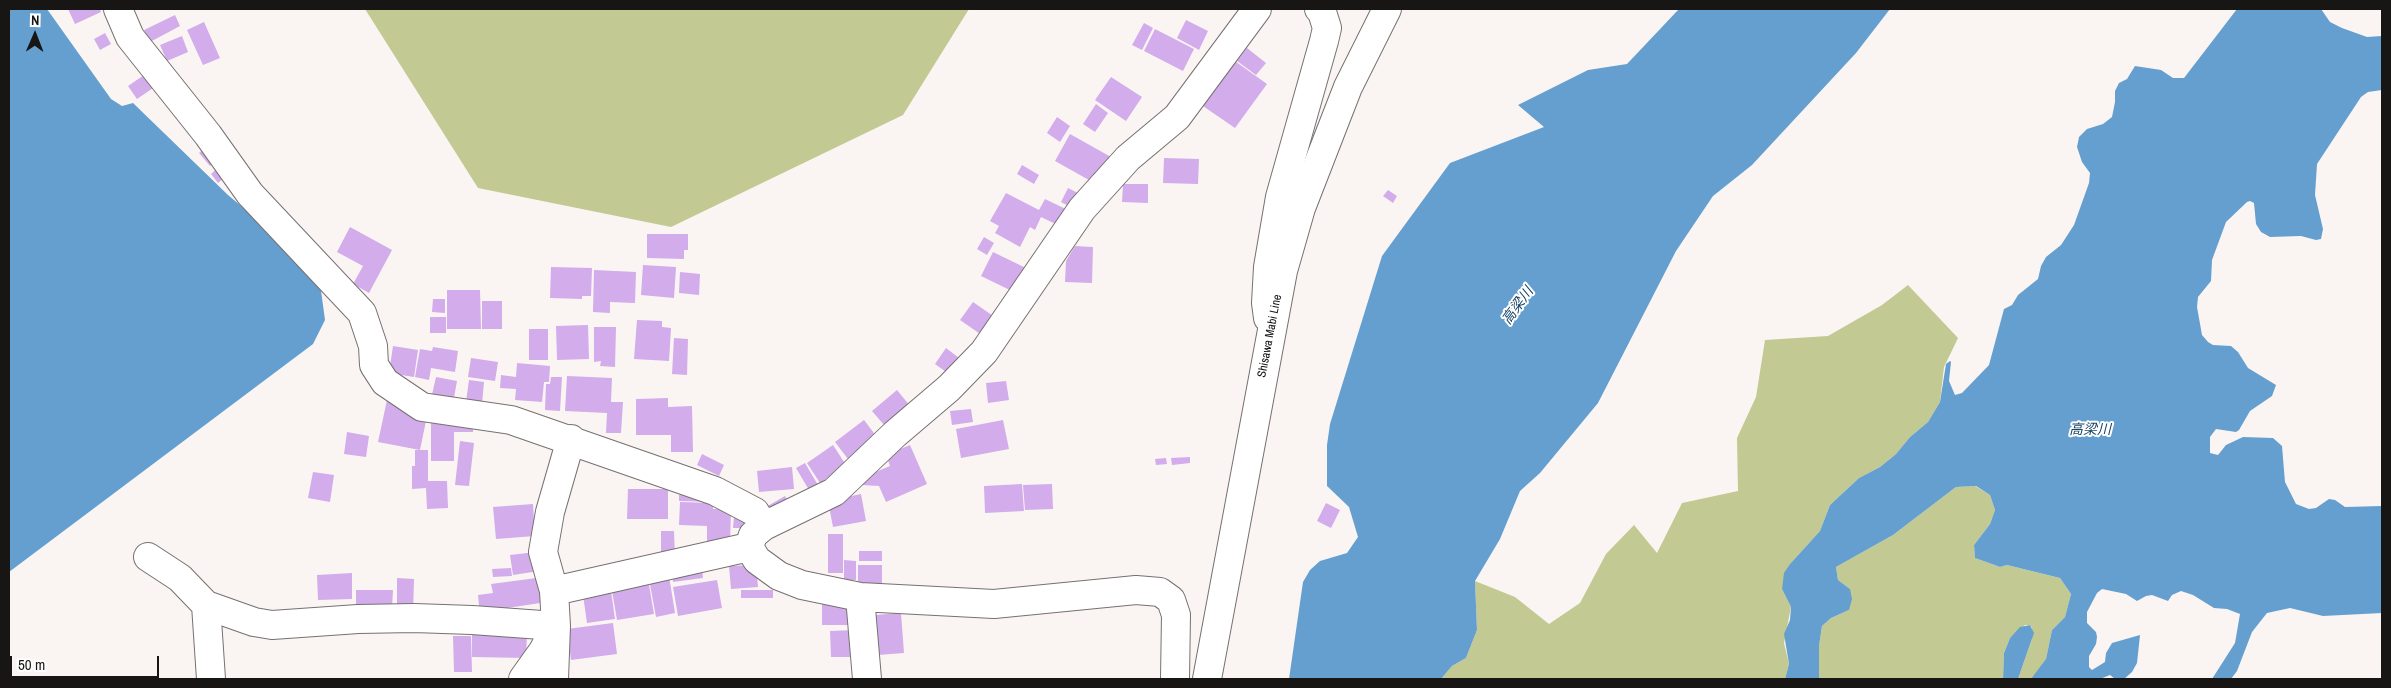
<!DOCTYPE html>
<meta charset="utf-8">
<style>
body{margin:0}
#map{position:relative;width:2391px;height:688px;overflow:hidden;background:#faf5f3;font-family:"Archivo Narrow",sans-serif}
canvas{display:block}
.frame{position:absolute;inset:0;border:10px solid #171615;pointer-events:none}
.north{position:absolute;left:10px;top:10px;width:50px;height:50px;-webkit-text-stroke:4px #fff;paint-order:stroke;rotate:1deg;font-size:14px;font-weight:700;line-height:20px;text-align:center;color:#171615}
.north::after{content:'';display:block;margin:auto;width:18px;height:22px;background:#171615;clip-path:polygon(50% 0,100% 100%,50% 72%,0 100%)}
.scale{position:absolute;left:10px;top:656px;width:149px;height:22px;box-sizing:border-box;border:2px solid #171615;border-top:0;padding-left:6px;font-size:15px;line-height:18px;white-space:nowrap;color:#171615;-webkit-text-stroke:4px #fff;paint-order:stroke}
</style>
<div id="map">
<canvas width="2391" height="688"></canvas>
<div class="frame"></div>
<div class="north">N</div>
<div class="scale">50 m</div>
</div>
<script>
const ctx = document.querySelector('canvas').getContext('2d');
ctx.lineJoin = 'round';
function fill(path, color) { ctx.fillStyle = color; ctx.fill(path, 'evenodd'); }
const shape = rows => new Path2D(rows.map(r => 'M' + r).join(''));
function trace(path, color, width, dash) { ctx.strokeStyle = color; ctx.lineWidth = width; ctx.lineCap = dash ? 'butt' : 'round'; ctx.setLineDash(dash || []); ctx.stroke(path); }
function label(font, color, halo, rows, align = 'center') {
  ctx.font = font + ' "Archivo Narrow","Noto Sans JP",sans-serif'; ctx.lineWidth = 4; ctx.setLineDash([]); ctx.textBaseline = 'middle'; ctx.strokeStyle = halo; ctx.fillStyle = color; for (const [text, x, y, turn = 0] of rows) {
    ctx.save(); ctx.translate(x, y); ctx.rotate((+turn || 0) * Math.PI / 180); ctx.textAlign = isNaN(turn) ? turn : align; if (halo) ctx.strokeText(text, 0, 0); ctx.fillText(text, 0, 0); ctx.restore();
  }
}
const green = shape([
 [365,9,969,9,903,115,671,227,478,188],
 [1908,285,1958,338,1944,367,1940,402,1928,422,1910,437,1896,454,1880,467,1859,478,1830,505,1820,531,1790,564,1782,589,1791,607,1784,643,1789,664,1785,679,1441,679,1452,666,1466,658,1477,630,1475,581,1515,597,1549,624,1580,603,1606,554,1634,525,1657,553,1682,503,1738,491,1737,438,1756,397,1765,340,1828,336,1882,305],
 [1975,486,1990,495,1995,510,1990,524,1974,545,1975,558,2000,567,2007,565,2060,578,2071,594,2065,617,2052,630,2046,659,2041,668,2031,679,2018,679,2032,639,2032,628,2030,625,2025,625,2010,638,2004,653,2003,679,1819,679,1819,646,1822,626,1831,618,1849,610,1850,589,1838,580,1836,567,1893,535,1956,487]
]);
const water = shape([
 [9,9,47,9,111,99,122,106,133,103,228,195,285,243,319,276,325,320,313,344,9,572],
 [1679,9,1890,9,1856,53,1752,165,1713,196,1676,251,1598,403,1540,473,1520,491,1500,539,1475,581,1477,630,1466,658,1452,666,1441,679,1289,679,1303,582,1310,570,1320,561,1347,553,1358,537,1349,507,1327,486,1327,445,1330,424,1382,256,1450,163,1544,127,1518,105,1588,70,1627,64],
 [2237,9,2321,9,2330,22,2342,28,2367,37,2382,36,2382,90,2368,92,2361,97,2317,164,2315,195,2323,229,2321,239,2316,240,2301,236,2270,237,2261,232,2256,224,2254,203,2250,201,2247,202,2226,222,2212,260,2211,281,2198,297,2197,307,2202,335,2208,342,2213,345,2231,346,2238,352,2248,368,2276,385,2272,396,2250,411,2239,430,2236,432,2216,429,2210,437,2210,453,2218,455,2226,445,2243,437,2273,438,2282,446,2285,482,2296,504,2309,509,2316,508,2329,499,2335,500,2345,507,2382,506,2382,613,2323,616,2290,608,2267,613,2252,632,2237,671,2231,679,2212,679,2235,643,2240,614,2227,609,2214,608,2193,595,2181,591,2172,595,2168,601,2152,595,2146,596,2137,601,2126,594,2102,589,2097,593,2087,612,2087,623,2096,632,2097,637,2096,644,2089,656,2089,667,2092,670,2105,662,2106,653,2112,643,2140,635,2137,663,2132,672,2124,679,2115,679,2110,675,2100,679,2031,679,2046,659,2052,630,2065,617,2071,594,2060,578,2007,565,2000,567,1975,558,1974,545,1990,524,1995,510,1990,495,1976,486,1956,487,1893,535,1836,567,1838,580,1850,589,1852,599,1849,610,1831,618,1822,626,1819,646,1819,679,1785,679,1789,664,1784,634,1790,620,1791,607,1782,589,1784,573,1790,564,1820,531,1830,505,1859,478,1880,467,1896,454,1910,437,1928,422,1940,402,1946,364,1950,361,1951,362,1949,381,1955,395,1962,393,1989,365,2004,309,2012,305,2018,295,2038,279,2041,266,2046,257,2061,245,2074,225,2089,183,2090,173,2082,162,2077,147,2079,137,2087,129,2103,124,2112,117,2115,102,2115,91,2119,83,2127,79,2135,66,2161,70,2173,78,2184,78],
 [2030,625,2034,633,2018,679,2003,679,2004,653,2010,638,2020,627]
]);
const building = shape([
 [68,9,100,9,101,12,75,24],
 [175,15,180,26,150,42,144,30],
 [1186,20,1208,31,1199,50,1177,38],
 [204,22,220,58,203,65,187,30],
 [1144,23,1153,28,1142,50,1132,45],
 [1155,29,1194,49,1183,71,1144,51],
 [105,33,111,44,100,50,94,39],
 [182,36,188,52,167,61,160,45],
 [1247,48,1266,63,1256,75,1237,61],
 [1232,59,1267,84,1235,128,1200,104],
 [150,71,159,84,137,99,128,86],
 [1111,77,1142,97,1126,121,1095,100],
 [1096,104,1108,113,1095,132,1083,124],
 [1057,117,1070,126,1060,142,1047,133],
 [1070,134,1111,157,1096,184,1055,161],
 [209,144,220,158,210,166,199,153],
 [1164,158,1199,159,1198,184,1163,183],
 [222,164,230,173,218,183,211,174],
 [1022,165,1039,175,1034,184,1017,174],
 [1123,184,1148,184,1148,203,1122,202],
 [1068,188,1084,196,1076,210,1061,202],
 [1388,190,1397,196,1393,203,1383,196],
 [1006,193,1039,210,1045,199,1074,213,1066,229,1041,217,1035,230,1030,227,1020,247,995,233,999,226,990,221],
 [350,227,392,250,369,293,353,284,363,266,337,252],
 [647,234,688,234,688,250,684,250,684,259,647,258],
 [984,237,994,243,987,255,977,249],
 [1075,246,1093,247,1092,283,1065,282,1066,261],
 [993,252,1030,270,1018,294,981,276],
 [643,265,676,267,674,298,641,295],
 [551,267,592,268,591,296,582,296,582,299,550,298],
 [594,270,636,272,635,303,610,302,610,313,593,312],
 [680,272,700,274,699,295,679,293],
 [447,290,480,290,481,329,447,329],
 [433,299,445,299,445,313,432,312],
 [482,301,502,301,502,329,482,329],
 [973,302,999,320,986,338,960,320],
 [430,317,446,317,446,333,430,333],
 [637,320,662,321,662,327,671,328,669,361,634,359],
 [588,325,589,359,557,360,556,326],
 [594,327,616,327,615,367,600,366,601,361,594,362],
 [529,329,548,329,548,360,529,360],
 [674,338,688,339,687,375,672,374],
 [393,346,418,350,414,377,389,373],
 [433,347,458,351,455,372,431,368,429,380,415,377,420,349,432,351],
 [946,348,967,364,956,379,935,364],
 [471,358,498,362,495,381,468,377],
 [517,363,550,366,549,382,544,382,542,402,515,400,516,389,500,388,501,375,516,377],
 [567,376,612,378,611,402,623,402,621,433,606,433,607,413,565,411],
 [436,377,457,381,453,403,431,399],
 [551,377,562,377,560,411,545,410,546,384,550,384],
 [469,380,484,382,482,404,466,402],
 [1006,381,1009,400,988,403,986,383],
 [897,390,915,412,890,432,872,411],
 [668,398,668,407,692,406,693,452,671,452,671,435,636,435,636,399],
 [387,400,427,416,420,450,378,442],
 [971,409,973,422,952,425,950,411],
 [864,420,880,441,851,463,835,442],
 [1003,420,1009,449,961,458,956,429],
 [431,422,473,422,473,432,454,432,454,461,431,461],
 [347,432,369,436,366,457,344,454],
 [460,441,474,443,469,486,455,485],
 [833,445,846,465,820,483,807,463],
 [910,445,927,484,886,502,879,486,862,485,859,479,890,466,886,455],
 [415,450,428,450,428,481,447,481,448,508,427,509,426,488,412,489,412,466,415,466],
 [702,454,724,465,719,476,697,465],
 [1190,457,1190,463,1172,465,1171,458],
 [1166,458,1167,464,1156,465,1155,459],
 [805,463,818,485,809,490,796,468],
 [792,467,794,489,759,492,757,471],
 [313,472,334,475,330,502,308,498],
 [1022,484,1024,511,985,513,984,486],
 [1052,484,1053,509,1025,510,1023,485],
 [628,489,668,489,668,519,627,519],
 [861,494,866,521,833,527,828,501],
 [679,495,717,496,717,502,679,501],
 [785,496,791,507,773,518,766,507],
 [680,502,713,503,713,509,731,509,730,547,707,547,707,526,679,525],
 [1326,503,1340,510,1331,528,1317,521],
 [533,504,535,536,496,539,493,507],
 [734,516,755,517,755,528,733,528],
 [661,531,674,531,675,557,661,557],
 [828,534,843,534,843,573,828,573],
 [859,551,882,551,882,561,859,561],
 [536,552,539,571,513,575,510,555],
 [844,560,856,561,856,580,844,580],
 [756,565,758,587,731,589,729,566],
 [858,565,882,565,882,585,858,584],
 [511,568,512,576,493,577,492,569],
 [702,568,703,578,673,582,672,572],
 [352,573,352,599,318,600,317,575],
 [669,576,675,613,656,617,649,579],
 [544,577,547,602,494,610,480,615,478,595,493,593,491,584],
 [397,578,414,579,413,615,397,615],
 [648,579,654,614,617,620,611,585],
 [717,580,722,608,678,616,673,587],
 [610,584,615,619,587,623,582,588],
 [356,590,393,590,392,608,356,608],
 [741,590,773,590,773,598,741,598],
 [853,603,853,625,822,625,822,604],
 [901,613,904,653,878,655,875,615],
 [613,623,617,654,571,660,567,629],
 [855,630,856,657,831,657,830,631],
 [472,632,527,633,526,658,472,657],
 [453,636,471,636,472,672,454,672]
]);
const minor = shape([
 [118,9,130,37,208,135,250,194,362,313,373,346,374,365,385,382,422,407,511,420,715,491,755,512,764,526],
 [1268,318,1266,303,1268,267,1280,197,1324,41,1327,28,1322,12,1319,9],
 [148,557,180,578,206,605,254,622,272,625,358,619,414,618,472,620,556,626,554,679],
 [554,591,543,552,550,512,571,439],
 [860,597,867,679],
 [206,605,211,679],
 [523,679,543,651,556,626,554,591,749,547],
 [1175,679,1176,615,1171,600,1160,592,1136,590,994,604,860,597,802,585,779,576,757,560,749,547,753,535,764,526,834,492,895,434,949,388,984,352,1082,209,1128,158,1177,117,1257,9]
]);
const major = shape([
 [1207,679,1283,271,1301,208,1348,87,1387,9]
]);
const streetNames = [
 ["Shisawa Mabi Line",1270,336,-79]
];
const waterNames = [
 ["高梁川",1518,306,-54],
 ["高梁川",2090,430]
];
fill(green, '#c2c992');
fill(water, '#649fcf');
fill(building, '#d2aceb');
trace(minor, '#767170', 30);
trace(major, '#767170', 30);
trace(minor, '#fff', 28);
trace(major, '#fff', 28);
label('12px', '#171615', '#fff', streetNames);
label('italic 14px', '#174365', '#fff', waterNames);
</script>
